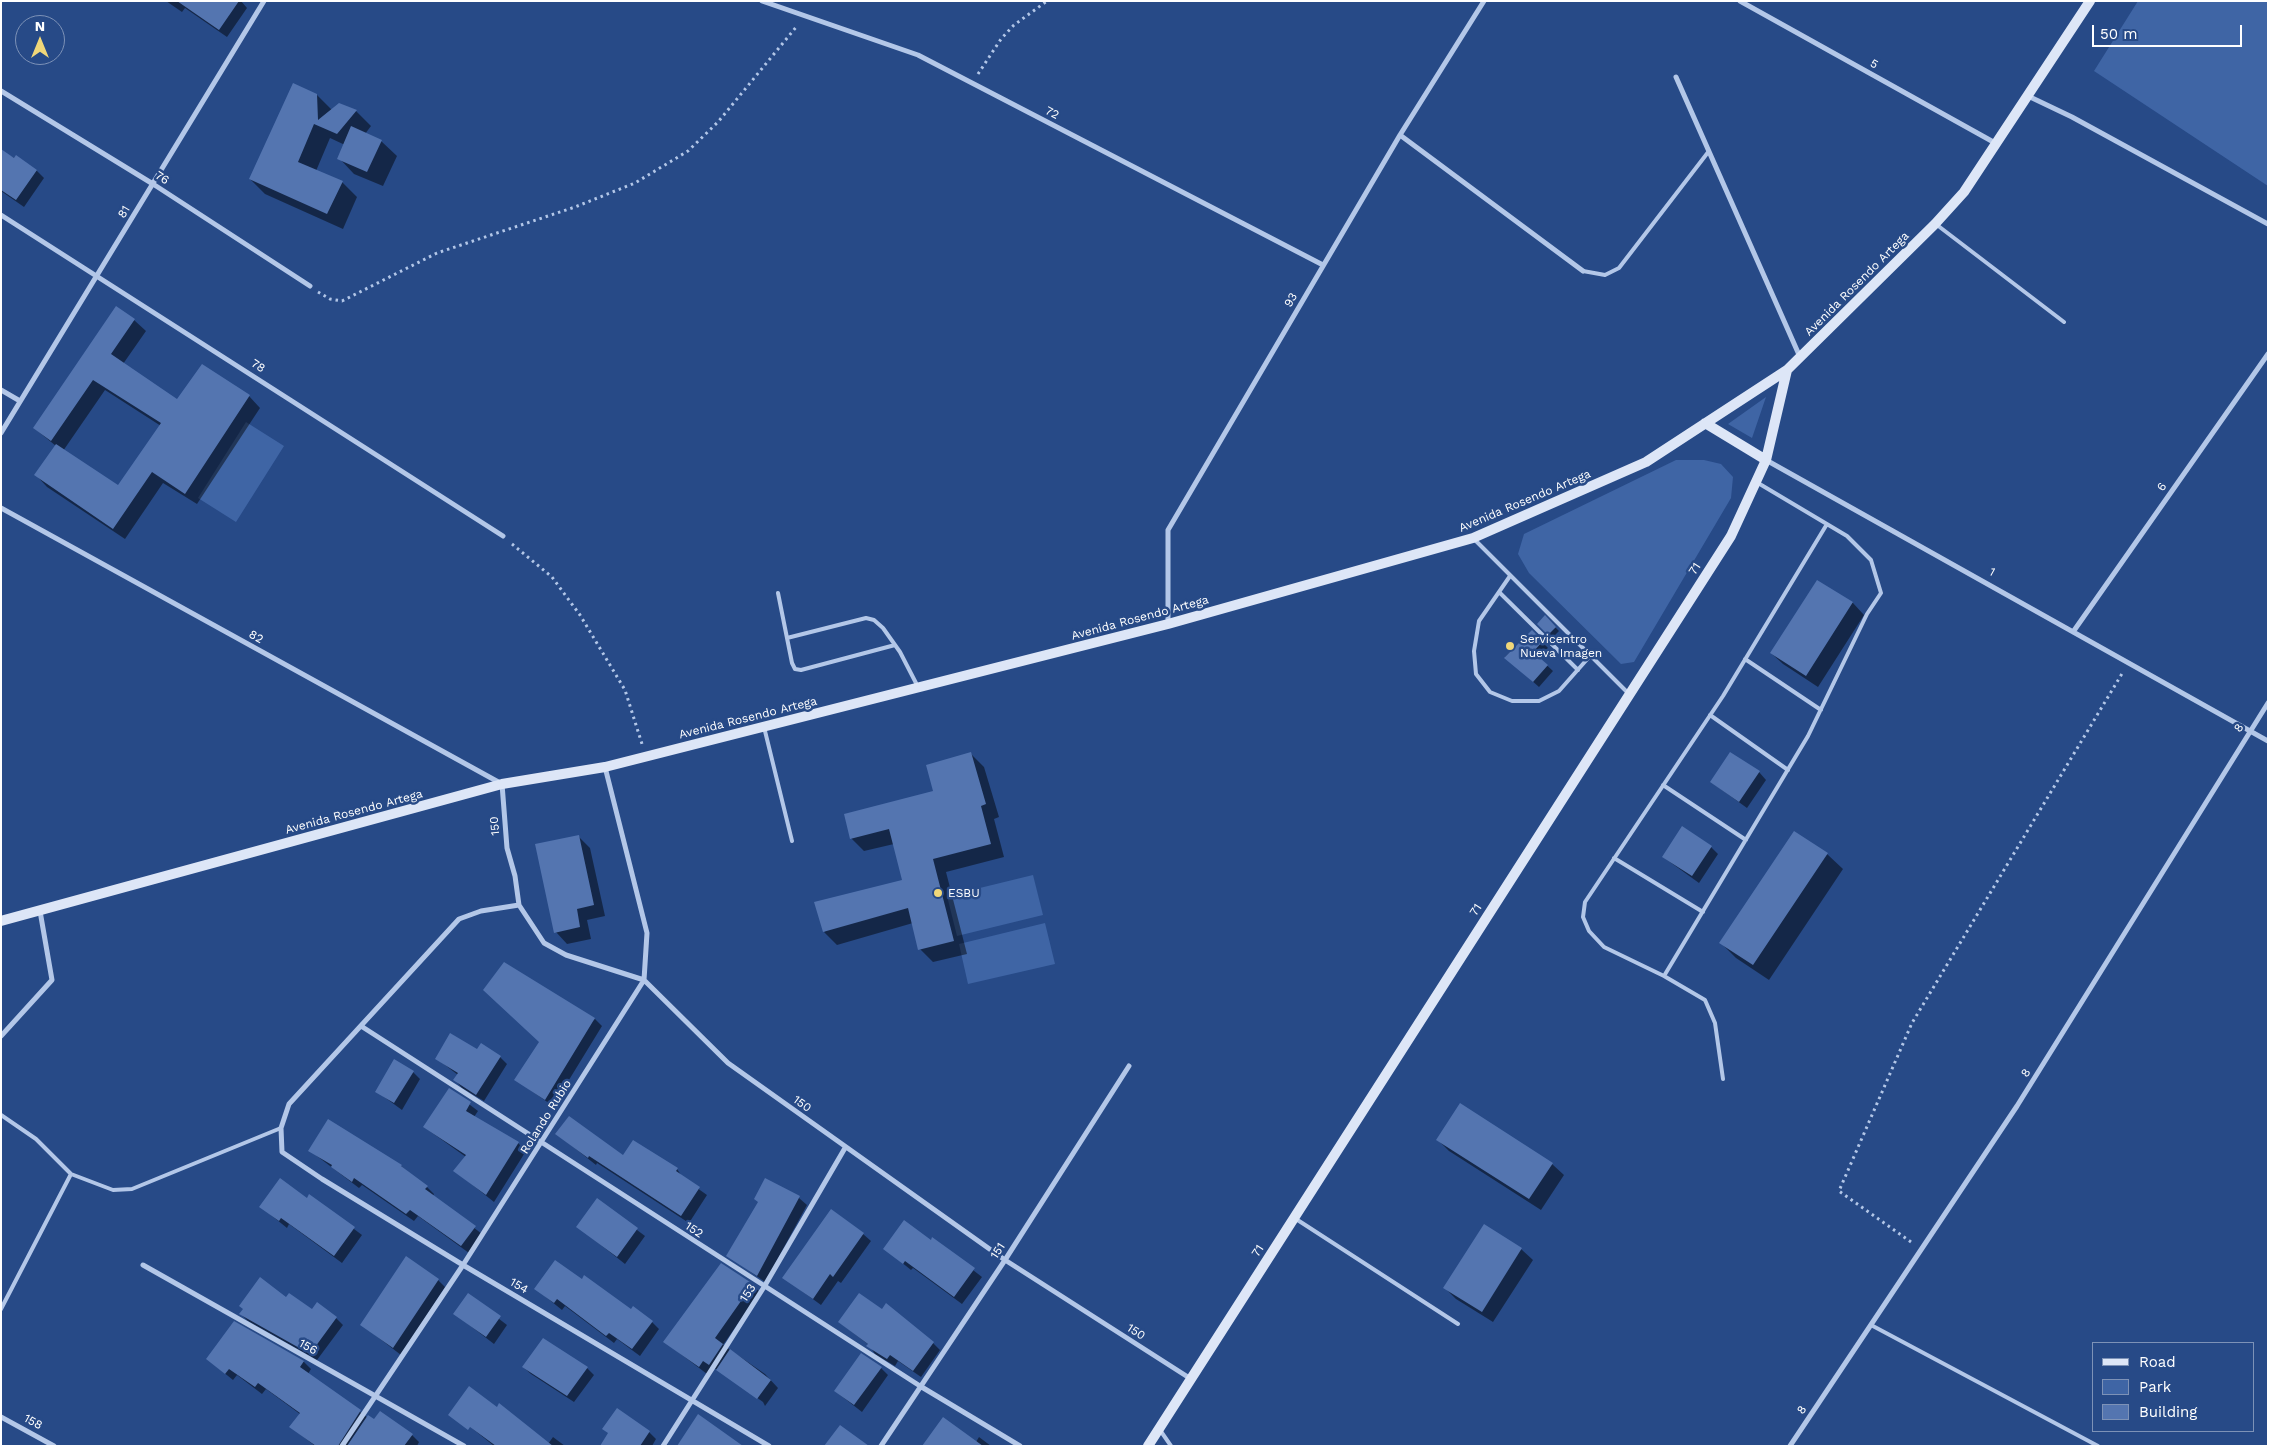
<!DOCTYPE html>
<style>
body{margin:0}
#map{position:relative;width:2269px;height:1447px;overflow:hidden;background:#274a87;font-family:"Work Sans",sans-serif}
canvas{display:block}
.frame{position:absolute;inset:0;border:2px solid #fff;pointer-events:none}
.legend{position:absolute;left:2092px;top:1342px;width:162px;height:90px;box-sizing:border-box;background:#274a87;border:1px solid #7d92b7;margin:0;padding:6px 9px;list-style:none;font-size:15px;color:#fff}
.legend li{display:flex;align-items:center;gap:10px;height:25px}
.legend b{width:25px;border:1px solid #7d92b7}
.north{position:absolute;left:15px;top:15px;width:50px;height:50px;box-sizing:border-box;background:#274a87;border:1px solid #7d92b7;border-radius:50%;rotate:0deg;font-size:14px;font-weight:700;line-height:20px;text-align:center;color:#fff}
.north::after{content:'';display:block;margin:auto;width:18px;height:22px;background:#f0d779;clip-path:polygon(50% 0,100% 100%,50% 72%,0 100%)}
.scale{position:absolute;left:2092px;top:25px;width:150px;height:22px;box-sizing:border-box;border:2px solid #fff;border-top:0;padding-left:6px;font-size:15px;line-height:18px;white-space:nowrap;color:#fff;-webkit-text-stroke:4px #274a87;paint-order:stroke}
</style>
<div id="map">
<canvas width="2269" height="1447"></canvas>
<div class="frame"></div>
<ul class="legend">
<li><b style="height:6px;background:#dde6f7"></b>Road</li>
<li><b style="height:14px;background:#3f65a5"></b>Park</li>
<li><b style="height:14px;background:#5475b0"></b>Building</li>
</ul>
<div class="north">N</div>
<div class="scale">50 m</div>
</div>
<script>
const ctx = document.querySelector('canvas').getContext('2d');
ctx.lineJoin = 'round';
function fill(path, color) { ctx.fillStyle = color; ctx.fill(path, 'evenodd'); }
const shape = rows => new Path2D(rows.map(r => 'M' + r).join(''));
function trace(path, color, width, dash) { ctx.strokeStyle = color; ctx.lineWidth = width; ctx.lineCap = dash ? 'butt' : 'round'; ctx.setLineDash(dash || []); ctx.stroke(path); }
function label(font, color, halo, rows, align = 'center') {
  ctx.font = font + ' "Work Sans",sans-serif'; ctx.lineWidth = 5; ctx.setLineDash([]); ctx.textBaseline = 'middle'; ctx.strokeStyle = halo; ctx.fillStyle = color; for (const [text, x, y, turn = 0] of rows) {
    ctx.save(); ctx.translate(x, y); ctx.rotate((+turn || 0) * Math.PI / 180); ctx.textAlign = isNaN(turn) ? turn : align; if (halo) ctx.strokeText(text, 0, 0); ctx.fillText(text, 0, 0); ctx.restore();
  }
}
const green = shape([
 [2138,1,2268,1,2268,186,2094,71],
 [1766,397,1752,438,1728,424],
 [246,422,284,446,236,522,198,498],
 [1676,460,1704,460,1721,464,1733,477,1731,498,1634,662,1621,664,1529,573,1518,554,1524,534],
 [1033,875,1043,915,957,936,947,896],
 [1045,923,1055,964,968,984,959,944]
]);
const shadow = shape([
 [166,1,241,1,247,8,227,37,185,8,182,12],
 [317,95,332,110,339,104,356,111,371,126,365,134,381,141,397,156,383,186,354,174,339,158,345,145,330,138,316,171,342,182,357,197,343,229,265,194,250,179],
 [1,151,36,170,44,178,24,207,1,191],
 [134,320,146,331,123,364,178,401,249,396,260,408,197,504,163,483,125,539,47,487,36,475,56,446,34,428],
 [105,390,161,426,118,487,63,451],
 [1817,581,1853,603,1864,615,1818,687,1783,664,1771,653],
 [1545,617,1559,631,1552,638,1538,624],
 [1532,631,1548,648,1539,658,1553,671,1539,687,1505,657],
 [971,754,984,767,999,817,994,819,1004,857,946,872,967,954,933,962,920,949,913,923,837,945,824,932,903,881,894,844,864,851,851,838,935,792],
 [1759,772,1766,780,1747,808,1711,782],
 [578,836,590,848,605,916,587,920,591,939,567,944,556,932],
 [1711,847,1718,854,1699,883,1663,857],
 [1827,854,1843,869,1769,980,1736,958,1721,943],
 [595,1019,602,1026,553,1106,516,1080],
 [477,1051,500,1057,507,1064,484,1101,462,1088,455,1080,458,1075,436,1058],
 [413,1072,420,1079,402,1110,376,1091],
 [449,1089,478,1111,474,1117,518,1143,526,1151,494,1202,455,1171,466,1157,424,1127],
 [557,1134,623,1157,677,1169,683,1178,707,1195,689,1223,597,1163,596,1165],
 [1438,1140,1552,1164,1564,1175,1541,1210,1449,1151],
 [309,1150,401,1166,427,1187,434,1194,433,1196,482,1234,469,1253,418,1216,414,1221,362,1185,359,1188],
 [766,1180,799,1198,807,1205,765,1282,727,1255,759,1203],
 [310,1196,362,1235,342,1263,289,1224,287,1228,261,1207,307,1199],
 [597,1200,645,1236,625,1264,578,1227],
 [863,1234,871,1241,841,1283,838,1281,821,1305,784,1278],
 [933,1239,982,1277,962,1304,913,1268,911,1270,885,1249,931,1241],
 [1521,1249,1533,1260,1493,1322,1456,1299,1445,1288],
 [438,1280,445,1287,401,1355,362,1325],
 [582,1281,652,1322,659,1329,640,1356,617,1339,614,1343,565,1306,562,1310,536,1289],
 [752,1285,760,1292,723,1345,765,1374,778,1388,765,1406,763,1402,718,1370,711,1367,707,1374,665,1342],
 [468,1295,507,1325,494,1344,455,1314],
 [286,1298,312,1311,336,1318,343,1325,317,1360,248,1321,241,1314],
 [839,1322,933,1343,940,1350,921,1377,898,1361,895,1366,875,1354,869,1345],
 [234,1323,304,1362,311,1369,308,1374,368,1418,412,1435,419,1442,417,1446,315,1446,291,1427,300,1414,266,1389,262,1394,237,1375,233,1380,207,1359],
 [523,1367,587,1368,594,1375,574,1402,531,1374],
 [881,1368,888,1375,862,1412,835,1391],
 [468,1425,548,1444,553,1437,565,1446,494,1446],
 [649,1432,656,1439,652,1446,602,1446],
 [979,1437,991,1446,924,1446,976,1442]
]);
const building = shape([
 [177,1,239,1,219,30],
 [293,83,317,94,318,120,339,103,357,110,337,134,314,124,298,162,343,181,327,214,249,179],
 [351,126,382,140,367,172,337,159],
 [1,149,14,158,16,155,37,170,16,200,1,190],
 [116,306,135,319,111,354,177,399,202,364,250,395,185,494,152,472,113,529,34,475,56,444,118,485,161,423,93,380,51,441,33,428],
 [1817,580,1853,602,1806,676,1770,653],
 [1545,615,1556,627,1548,635,1537,624],
 [1532,630,1543,641,1533,652,1548,665,1533,682,1504,658],
 [971,752,986,804,981,806,991,844,933,859,954,941,918,950,908,908,823,932,814,902,902,880,889,829,850,839,844,814,933,791,926,765],
 [1730,752,1760,771,1739,802,1710,782],
 [1682,826,1712,846,1692,876,1662,857],
 [1794,831,1828,853,1753,965,1719,943],
 [579,835,594,905,577,909,580,927,554,933,535,844],
 [504,962,595,1018,545,1100,514,1080,539,1042,483,990],
 [450,1033,477,1049,481,1043,501,1056,476,1095,453,1080,458,1073,435,1059],
 [394,1059,414,1071,394,1103,375,1092],
 [449,1088,471,1102,466,1111,519,1142,486,1195,453,1171,466,1155,423,1127],
 [1460,1103,1553,1163,1529,1199,1436,1140],
 [569,1116,623,1155,633,1140,678,1168,676,1171,700,1187,681,1216,589,1156,588,1158,555,1134],
 [328,1119,402,1165,401,1166,428,1186,425,1189,476,1226,461,1246,410,1210,406,1214,354,1178,352,1182,331,1167,332,1165,308,1151],
 [280,1178,307,1198,309,1194,355,1227,334,1256,281,1218,279,1221,259,1207],
 [765,1178,800,1196,757,1276,726,1256,758,1202,754,1199],
 [597,1198,638,1228,617,1257,576,1227],
 [831,1209,864,1233,833,1277,830,1274,813,1299,782,1278],
 [904,1220,931,1240,932,1237,975,1268,954,1297,905,1261,903,1264,883,1249],
 [1484,1224,1522,1248,1482,1312,1443,1288],
 [406,1256,439,1279,393,1348,360,1325],
 [555,1260,582,1279,584,1275,631,1309,633,1306,653,1321,632,1349,609,1333,606,1336,557,1299,554,1303,534,1289],
 [721,1263,753,1284,715,1338,723,1344,709,1365,703,1361,699,1367,663,1342],
 [260,1277,286,1297,289,1293,312,1309,317,1302,337,1317,310,1354,239,1314,243,1309,239,1306],
 [468,1293,501,1316,486,1337,453,1314],
 [859,1293,882,1309,886,1303,934,1342,913,1371,890,1355,887,1359,866,1346,868,1344,838,1322],
 [234,1321,304,1361,300,1367,361,1410,338,1446,316,1446,289,1427,300,1413,258,1383,255,1387,229,1369,225,1374,206,1359],
 [543,1338,588,1367,567,1396,522,1367],
 [730,1349,771,1380,757,1399,716,1370],
 [861,1353,882,1367,854,1405,834,1391],
 [469,1386,497,1407,499,1403,553,1446,496,1446,470,1427,468,1430,448,1415],
 [617,1408,650,1431,640,1446,600,1446,608,1433,602,1429],
 [380,1411,413,1434,404,1446,347,1446,368,1415,374,1419],
 [698,1414,743,1446,677,1446],
 [943,1417,983,1446,922,1446],
 [840,1425,869,1446,824,1446]
]);
const path = shape([
 [978,74,1001,39,1014,25,1047,1],
 [318,292,330,299,342,301,437,253,575,207,635,183,688,151,718,122,797,26],
 [512,544,552,577,580,615,625,690,642,744],
 [1911,1242,1839,1191,1912,1023,2123,672]
]);
const lane = shape([
 [1937,225,2064,322],
 [1583,271,1605,275,1619,268,1709,151],
 [1473,538,1629,694],
 [1510,576,1479,621,1474,651,1476,674,1490,692,1512,701,1539,701,1559,691,1590,656],
 [1499,592,1578,670],
 [778,593,792,663,795,669,801,670,895,645],
 [787,638,866,618,874,620,883,628,900,652,917,685],
 [1745,659,1821,710],
 [1710,715,1788,770],
 [764,727,792,841],
 [1663,785,1746,840],
 [1614,858,1703,912],
 [1664,976,1808,736,1867,614,1881,593,1871,560,1847,536,1758,483],
 [1723,1079,1715,1023,1705,1000,1664,976,1604,947,1589,931,1583,917,1585,902,1723,696,1827,524],
 [1,1115,36,1139,71,1174,1,1309],
 [71,1174,113,1190,132,1189,281,1128],
 [1296,1219,1458,1324],
 [1871,1325,2098,1446],
 [1160,1430,1171,1446]
]);
const street = shape([
 [762,1,918,55,1323,265],
 [1740,1,1997,144],
 [1676,77,1800,357],
 [1,91,153,184,310,286],
 [2028,96,2072,117,2268,224],
 [1400,135,1583,271],
 [1,215,503,536],
 [1,390,20,401],
 [1,433,264,1],
 [1766,460,2268,741],
 [1,508,502,784,507,848,515,876,519,905,544,943,566,955,644,980,728,1063,1005,1260,1191,1379],
 [1168,624,1168,530,1400,135,1484,1],
 [2073,632,2268,354],
 [519,905,481,911,459,919,289,1104,281,1128,282,1152,322,1179,463,1265,769,1446],
 [361,1026,920,1386,1020,1446],
 [1,1036,52,980,40,911],
 [143,1265,464,1446],
 [1,1417,54,1446],
 [342,1446,463,1265,644,980,647,933,605,767],
 [663,1446,764,1287,845,1148],
 [881,1446,1005,1260,1129,1066],
 [1790,1446,2017,1106,2268,703]
]);
const secondary = shape([
 [1705,423,1766,460],
 [1,921,502,784,605,767,1168,624,1473,538,1646,462,1787,370,1935,224,1964,192,2090,1],
 [1148,1446,1731,536,1766,460,1787,370]
]);
const markers = [
 [1510,646,5,"#f0d779"],
 [938,893,5,"#f0d779"]
];
const streetNames = [
 ["5",1874,64,29],
 ["72",1052,113,28],
 ["76",162,178,33],
 ["81",124,212,-59],
 ["Avenida Rosendo Artega",1857,284,-45],
 ["93",1291,300,-60],
 ["78",258,366,33],
 ["6",2162,487,-55],
 ["Avenida Rosendo Artega",1525,501,-23],
 ["71",1695,569,-57],
 ["1",1992,572,29],
 ["Avenida Rosendo Artega",1140,618,-15],
 ["82",256,637,29],
 ["Avenida Rosendo Artega",748,718,-14],
 ["8",2239,728,-58],
 ["Avenida Rosendo Artega",354,812,-15],
 ["150",495,826,-95],
 ["71",1476,910,-57],
 ["8",2026,1073,-58],
 ["150",802,1104,36],
 ["Rolando Rubio",546,1117,-58],
 ["152",694,1230,33],
 ["151",998,1251,-57],
 ["71",1258,1251,-57],
 ["154",519,1286,30],
 ["153",748,1293,-57],
 ["150",1136,1332,33],
 ["156",308,1347,29],
 ["8",1802,1410,-56],
 ["158",33,1422,29]
];
const poiNames = [
 ["Servicentro",1520,639],
 ["Nueva Imagen",1520,653],
 ["ESBU",948,893]
];
fill(green, '#3f65a5');
fill(shadow, '#0007');
fill(building, '#5475b0');
trace(path, '#b3c7e8', 3, [2.5, 4]);
trace(lane, '#b3c7e8', 4);
trace(street, '#b3c7e8', 5);
trace(secondary, '#dde6f7', 10);
for (const [x, y, r, color] of markers) { const dot = new Path2D(); dot.arc(x, y, r, 0, 2 * Math.PI); ctx.fillStyle = color; ctx.fill(dot); trace(dot, '#274a87', 2); }
label('12px', '#fff', '#274a87', streetNames);
label('12px', '#fff', '#274a87', poiNames, 'left');
</script>
